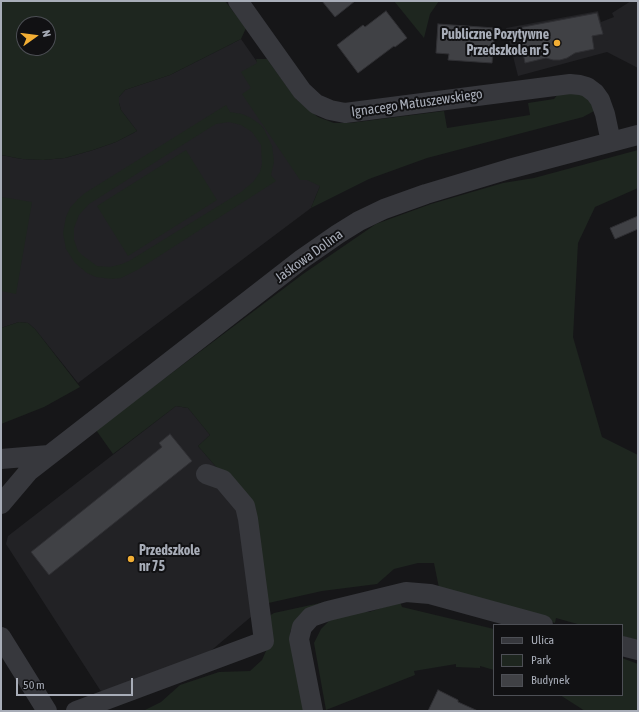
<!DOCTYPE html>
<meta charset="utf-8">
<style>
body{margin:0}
#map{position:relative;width:639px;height:712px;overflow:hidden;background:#161618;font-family:"Asap Condensed",sans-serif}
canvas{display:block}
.frame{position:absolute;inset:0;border:2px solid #a8adb8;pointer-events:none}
.legend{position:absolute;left:493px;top:624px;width:130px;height:72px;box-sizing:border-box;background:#111113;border:1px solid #4d4f55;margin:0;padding:5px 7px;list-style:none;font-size:12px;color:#a8adb8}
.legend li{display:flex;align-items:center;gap:8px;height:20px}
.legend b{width:20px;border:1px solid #4d4f55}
.north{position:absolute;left:16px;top:16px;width:40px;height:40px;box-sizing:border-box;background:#111113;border:1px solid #4d4f55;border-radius:50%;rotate:76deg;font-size:11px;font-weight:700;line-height:16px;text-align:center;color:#a8adb8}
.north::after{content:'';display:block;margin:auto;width:14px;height:18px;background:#f2ae34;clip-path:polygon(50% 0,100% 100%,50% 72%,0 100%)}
.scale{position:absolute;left:16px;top:678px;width:117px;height:18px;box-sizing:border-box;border:2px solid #a8adb8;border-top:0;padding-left:5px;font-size:12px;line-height:14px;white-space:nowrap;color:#a8adb8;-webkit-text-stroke:3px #111113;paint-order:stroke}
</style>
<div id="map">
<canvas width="639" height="712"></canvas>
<div class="frame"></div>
<ul class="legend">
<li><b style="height:5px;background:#37383d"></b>Ulica</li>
<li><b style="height:11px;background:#1e261f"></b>Park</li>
<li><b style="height:11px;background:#404145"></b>Budynek</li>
</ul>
<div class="north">N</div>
<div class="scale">50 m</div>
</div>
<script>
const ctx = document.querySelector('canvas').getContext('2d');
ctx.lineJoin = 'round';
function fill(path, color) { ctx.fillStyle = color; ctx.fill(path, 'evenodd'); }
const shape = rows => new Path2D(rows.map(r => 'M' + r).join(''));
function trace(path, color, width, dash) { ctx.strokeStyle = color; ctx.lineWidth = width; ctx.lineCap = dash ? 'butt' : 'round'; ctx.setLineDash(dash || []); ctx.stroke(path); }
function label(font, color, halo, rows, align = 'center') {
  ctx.font = font + ' "Asap Condensed",sans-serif'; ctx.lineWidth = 4; ctx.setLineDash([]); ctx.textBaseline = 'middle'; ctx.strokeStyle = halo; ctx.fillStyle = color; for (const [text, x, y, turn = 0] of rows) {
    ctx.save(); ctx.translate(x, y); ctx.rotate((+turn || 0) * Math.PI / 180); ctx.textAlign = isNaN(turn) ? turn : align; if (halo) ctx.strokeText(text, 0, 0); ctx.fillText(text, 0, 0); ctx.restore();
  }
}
const built = shape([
 [631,1,638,1,638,68,607,52,518,76,506,28,598,11,601,22,614,17,612,13],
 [241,39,269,79,327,169,311,208,78,383,35,329,28,323,19,322,1,328,1,155,22,159,43,160,65,158,93,150,116,142,137,131,121,110,119,103,119,97,125,90,170,75],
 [176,406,188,408,210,435,198,446,249,505,252,616,207,654,102,693,6,544,8,536]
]);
const green = shape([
 [1,1,225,1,246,28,241,39,170,75,125,90,119,97,119,103,121,110,137,131,116,142,93,150,65,158,43,160,22,159,1,155],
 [24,24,48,24,48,48,24,48],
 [394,1,439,1,430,14,424,38],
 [256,59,267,59,296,99,318,117,334,123,350,123,444,111,447,128,530,115,528,103,554,99,558,94,575,91,588,97,596,110,583,117,427,158,369,179,311,208,320,186,307,180,300,180,242,94,251,88,241,72,257,63],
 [226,105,230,112,242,114,251,118,261,125,264,129,272,146,274,162,271,175,276,181,139,269,121,278,112,279,96,277,87,273,75,263,66,249,63,233,66,217,70,208,78,199,85,193],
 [229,122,241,125,252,132,261,145,262,164,260,172,253,182,241,192,129,261,122,264,110,267,97,266,82,255,78,251,74,240,74,228,79,215,89,204,211,127,216,124],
 [186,150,217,200,128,256,97,206],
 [638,150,638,188,595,207,578,243,573,337,602,437,638,455,638,640,622,636,622,625,581,625,556,618,555,623,439,588,434,563,418,563,394,569,377,584,322,591,264,604,249,505,198,446,210,435,188,408,176,406,113,454,96,430,303,274,376,224,431,204,472,192,503,183,534,178],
 [1,197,32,202,16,294,1,291],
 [19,322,28,323,35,329,80,387,44,407,1,424,1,328],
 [356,600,295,621,290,632,307,711,143,711,161,702,180,685,219,672,250,671,262,660,270,642,269,616,274,613,325,602],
 [400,602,402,607,494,629,494,670,480,666,480,668,456,667,456,664,414,671,415,675,326,710,314,643,321,629,332,618,360,610,369,612],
 [622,658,638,664,638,711,585,711,560,695,622,695]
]);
const building = shape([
 [322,1,355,1,335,17,322,1],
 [386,11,407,38,395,47,394,46,358,73,337,45,363,25,365,27,386,11],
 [597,13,603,34,592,36,594,49,575,53,567,58,560,60,553,60,546,58,525,63,518,28,597,13],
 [438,24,495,28,492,63,448,60,449,54,436,53,438,24],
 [638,216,638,229,615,239,610,228,638,216],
 [170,434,192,461,49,575,31,552,162,447,159,443,170,434],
 [438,690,458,700,458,702,478,711,428,711,438,690]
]);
const minor = shape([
 [238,1,302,91,316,104,330,110,345,113,570,84,580,85,587,87,595,93,600,100,605,114,611,142],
 [1,459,49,455],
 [1,504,29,471,302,259,338,234,359,221,384,209,426,194,509,169,638,135],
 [1,637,47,711],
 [622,646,638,650],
 [76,711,264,641,248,519,245,506,223,480,206,474],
 [313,711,299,639,302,627,311,617,328,611,406,592,430,594,543,625]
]);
const markers = [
 [557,43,4,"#f2ae34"],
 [131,559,4,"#f2ae34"]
];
const poiNames = [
 ["Publiczne Pozytywne",549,35],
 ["Przedszkole nr 5",549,51],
 ["Przedszkole",139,551,"left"],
 ["nr 75",139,567,"left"]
];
const streetNames = [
 ["Ignacego Matuszewskiego",417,103,-8],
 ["Jaśkowa Dolina",309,256,-36]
];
fill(built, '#222225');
fill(green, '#1e261f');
fill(building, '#404145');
trace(building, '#303034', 1);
trace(minor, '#37383d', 20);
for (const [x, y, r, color] of markers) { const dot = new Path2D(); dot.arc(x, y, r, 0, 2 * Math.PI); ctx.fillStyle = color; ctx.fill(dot); trace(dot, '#111113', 1.5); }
label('bold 14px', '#a8adb8', '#111113', poiNames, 'right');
label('14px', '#a8adb8', '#111113', streetNames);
</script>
